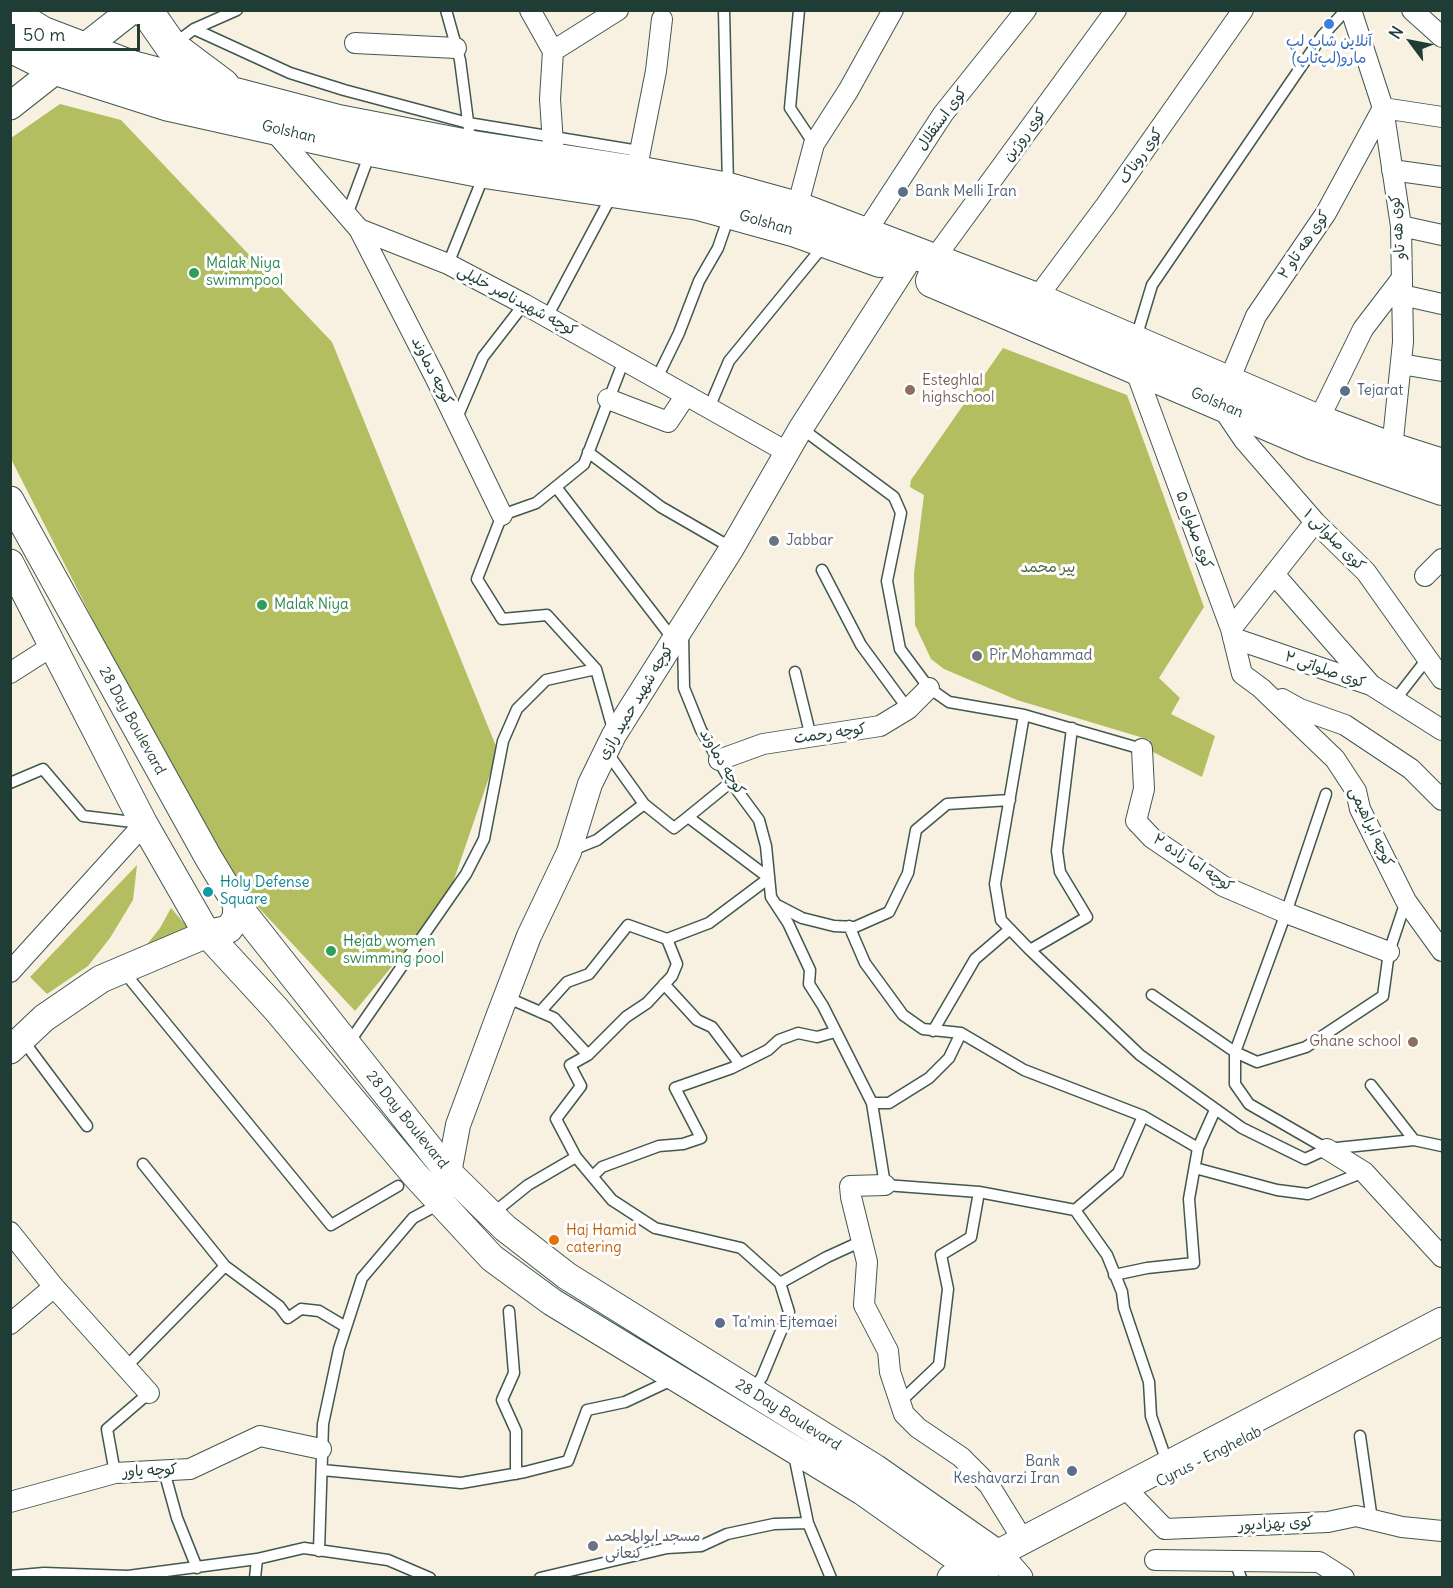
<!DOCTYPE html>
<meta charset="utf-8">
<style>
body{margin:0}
#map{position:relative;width:1453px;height:1588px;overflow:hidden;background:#f8f1e2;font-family:Delius,sans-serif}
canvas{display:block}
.frame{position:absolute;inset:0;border:12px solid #1f3d34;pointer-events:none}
.north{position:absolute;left:1381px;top:12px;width:60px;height:60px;-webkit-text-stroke:4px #fff;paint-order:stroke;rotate:302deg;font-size:16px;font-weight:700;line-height:24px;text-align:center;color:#1f3d34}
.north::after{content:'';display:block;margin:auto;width:21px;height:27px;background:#1f3d34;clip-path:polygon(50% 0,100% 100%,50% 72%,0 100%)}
.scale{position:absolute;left:12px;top:24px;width:128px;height:27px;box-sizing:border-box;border:3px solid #1f3d34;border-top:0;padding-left:8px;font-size:18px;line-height:21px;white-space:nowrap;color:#1f3d34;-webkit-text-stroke:4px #fff;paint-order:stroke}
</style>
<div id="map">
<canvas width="1453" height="1588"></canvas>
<div class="frame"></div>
<div class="north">N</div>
<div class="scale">50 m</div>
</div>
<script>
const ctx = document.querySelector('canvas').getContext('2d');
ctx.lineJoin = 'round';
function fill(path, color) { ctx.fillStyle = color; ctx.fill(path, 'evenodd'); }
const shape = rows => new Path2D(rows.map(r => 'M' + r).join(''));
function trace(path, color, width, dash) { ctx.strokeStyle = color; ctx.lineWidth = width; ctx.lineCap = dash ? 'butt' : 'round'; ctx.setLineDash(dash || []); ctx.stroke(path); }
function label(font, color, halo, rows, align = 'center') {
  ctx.font = font + ' Delius,"Playpen Sans Arabic",sans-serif'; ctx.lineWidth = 6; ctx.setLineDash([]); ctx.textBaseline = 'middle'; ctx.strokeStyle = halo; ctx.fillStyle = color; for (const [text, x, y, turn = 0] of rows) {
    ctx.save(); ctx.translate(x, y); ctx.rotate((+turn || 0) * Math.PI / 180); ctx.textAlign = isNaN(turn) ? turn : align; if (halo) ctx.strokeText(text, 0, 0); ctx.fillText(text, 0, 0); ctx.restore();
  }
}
const green = shape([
 [60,104,121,120,332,342,498,751,447,900,355,1011,217,863,11,459,11,138],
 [1003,348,1127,395,1204,607,1159,678,1180,698,1171,714,1215,736,1202,777,1149,750,1150,740,1017,700,944,669,931,659,915,625,914,573,924,495,910,487,911,480],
 [137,865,133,900,110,938,88,966,47,994,30,977],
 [171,908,196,937,137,957,160,928]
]);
const service = shape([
 [446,10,460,60,469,129],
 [724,10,728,186],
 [799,10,790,108,814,144],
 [194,29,290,73,344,90,468,123,639,151],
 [174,44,194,29,237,10],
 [347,215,370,153],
 [448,264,484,175],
 [547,317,612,195],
 [1136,338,1152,285,1322,36,1346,10],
 [655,377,659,374,679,333,699,281,718,248,729,216],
 [709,408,729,361,824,245],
 [456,420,483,357,524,304],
 [801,428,894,497,901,513,887,581,900,649,929,688,949,702,1024,715,1142,749],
 [588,452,661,507,732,548],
 [556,487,673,639],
 [822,570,861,645,908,709],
 [683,634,684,688,701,730,731,782,759,820,766,846,771,897,788,923,810,970,809,984,823,1006,872,1103,885,1185,979,1192,1075,1210],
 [795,672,811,737],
 [1395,700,1427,659],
 [1024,715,995,884,1001,920,1030,950,1140,1055,1242,1128,1305,1159,1327,1149,1414,1140,1442,1146],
 [614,733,596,669,547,615,502,619,477,579,502,515,536,503,584,464,624,360],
 [606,751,644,804],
 [10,783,43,769,83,816,141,823],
 [1326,794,1286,913,1235,1052,1235,1084,1249,1104,1327,1149],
 [688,817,731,782],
 [777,905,802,918,834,926,855,927,889,912,908,873,916,830,947,804,1010,800],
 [849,926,865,963,903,1015,923,1029,961,1033,1024,1070,1143,1116,1198,1148],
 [1030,950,1087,917,1060,872,1057,851,1072,728],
 [124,972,331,1225,398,1186],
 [664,984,697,1020,712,1027,740,1064],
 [1152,995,1235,1052,1257,1062,1306,1047,1383,996,1389,952,1406,901],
 [506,997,554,1018,588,1055,626,1017,647,1003,672,976,677,964,667,939],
 [540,1012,567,982,589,974,628,925,667,939,709,923,769,878,688,817,674,828,644,804,597,840,572,850],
 [933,1031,975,959,1010,929],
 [22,1039,87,1126],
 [348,1044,466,874,484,839,503,741,517,709,546,680,596,669],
 [588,1055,570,1065,581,1086,556,1119,576,1157,612,1200,655,1228,741,1248,780,1283,789,1312,762,1377,752,1392],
 [1371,1085,1414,1140],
 [872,1103,889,1103,929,1078,949,1058,961,1033],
 [1143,1116,1118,1173,1075,1210,1107,1255,1122,1292,1124,1308,1149,1382,1151,1416,1168,1465],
 [143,1164,225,1266,279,1306,288,1318,301,1309,319,1311,346,1327],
 [1195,1168,1277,1190,1308,1194,1364,1172],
 [593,1176,602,1167,659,1146,683,1144,701,1138,675,1088,732,1068,768,1050,779,1040,798,1033,817,1037,835,1032],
 [492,1214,528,1185,576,1157],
 [1114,1275,1147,1268,1194,1263,1189,1199,1198,1148,1215,1110],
 [780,1283,827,1257,862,1241],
 [509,1311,514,1373,502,1400,516,1431,516,1474],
 [126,1367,225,1266],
 [900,1402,939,1365,948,1289,941,1255,971,1237,979,1192],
 [1360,1436,1372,1520],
 [794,1455,808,1523,831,1578],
 [322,1470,461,1483,525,1472,568,1461,587,1410,625,1402,674,1379],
 [164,1471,177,1518,197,1568],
 [115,1473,107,1429,149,1393],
 [319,1551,323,1424,339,1349,362,1278,413,1218,441,1203],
 [1235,1561,1241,1578],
 [10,1576,44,1573,128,1576,257,1559,304,1548,388,1560,430,1578],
 [255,1578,257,1559],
 [540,1578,667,1548,701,1546,727,1534,774,1524,808,1523]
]);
const minor = shape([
 [530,10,553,51,550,99,554,159],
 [1351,10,1383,108,1401,226,1403,342,1392,449],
 [1412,10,1442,37],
 [355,43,456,48],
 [553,51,618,10],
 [272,129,359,229,448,264,524,304,787,452],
 [1392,170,1442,177],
 [636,172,656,71,662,19],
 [797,208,814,144,848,91,893,10],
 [1401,226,1442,235],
 [359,229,435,377,502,515],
 [866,232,943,114,1026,10],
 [934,259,1116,10],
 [1402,295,1442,304],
 [1036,299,1106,205,1243,10],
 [1401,364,1442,371],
 [1134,366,1231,629,1242,674,1261,688,1335,759,1356,791,1360,809,1406,901,1442,951],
 [1228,383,1256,316,1326,213,1383,108,1442,117],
 [608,399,668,422,686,395],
 [1221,406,1244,440,1315,522,1366,572,1442,679],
 [1318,421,1363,329,1402,278],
 [1274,574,1371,685],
 [1425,576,1442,559],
 [1231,629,1315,522],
 [1233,638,1371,685,1442,730],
 [10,673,54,645],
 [1282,699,1300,709,1345,725,1411,769,1442,800],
 [1142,749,1144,789,1136,821,1152,838,1223,886,1286,913,1389,952],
 [719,760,763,744,880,726,908,709,929,688],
 [10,972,144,824],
 [1327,1149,1364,1172,1442,1257],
 [885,1185,850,1186,851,1197,867,1262,864,1305,888,1351,890,1372,904,1414,918,1428,961,1457,989,1485,1023,1540],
 [10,1232,54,1287,149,1393],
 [10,1324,54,1287],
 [1129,1486,1133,1496,1165,1529,1328,1522,1356,1516,1402,1527,1442,1531],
 [10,1502,115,1473,190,1469,260,1436,321,1449],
 [1155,1560,1319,1562,1344,1578]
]);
const tertiary = shape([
 [449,1173,458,1125,498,1017,529,936,569,852,590,784,614,735,732,548,801,428,914,252]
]);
const secondary = shape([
 [10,106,132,10],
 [10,500,208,857,237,905,449,1173,505,1228,567,1276,875,1468,998,1554,1019,1578],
 [10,563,144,824,207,934,276,1009,416,1176,492,1258,552,1302,862,1491,985,1578],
 [10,1050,44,1018,101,979,207,934,229,929,236,918,237,905],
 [951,1578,1442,1321]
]);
const primary = shape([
 [146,10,171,46,223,85],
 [10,13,43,33,132,67,338,121,473,147,636,172,728,189,797,208,1036,299,1318,421,1392,449,1442,465],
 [10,46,56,69,169,105,371,150,485,172,699,204,793,230,880,261],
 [932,281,1314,444,1442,489]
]);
const markers = [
 [1329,24,6,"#3f7fe0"],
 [903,192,6,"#5c6f8a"],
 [194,273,6,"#2e9e5b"],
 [910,390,6,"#8d6e63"],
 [1345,391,6,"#5c6f8a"],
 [774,541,6,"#6b7280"],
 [262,605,6,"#2e9e5b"],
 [977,656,6,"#6b7280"],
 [208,892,6,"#0f9aa8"],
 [331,951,6,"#2e9e5b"],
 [1413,1042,6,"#8d6e63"],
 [554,1240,6,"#e8710a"],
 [720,1323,6,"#5c6f8a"],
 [1072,1471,6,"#5c6f8a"],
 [593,1546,6,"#6b7280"]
];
const shopNames = [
 ["آنلاین شاپ لپ",1329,42],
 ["مارو(لپ‌تاپ)",1329,59]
];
const streetNames = [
 ["کوی استقلال",942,119,-54],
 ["Golshan",289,132,13],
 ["کوی روژین",1025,135,-54],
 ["کوی روناک",1141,156,-55],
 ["Golshan",766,223,16],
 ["کوی هه تاو",1398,227,-95],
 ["کوی هه تاو ۲",1304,245,-56],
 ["کوچه شهیدناصر خلیلی",517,301,28],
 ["کوچه دماوند",432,371,63],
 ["Golshan",1217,403,23],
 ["کوی صلوای ۵",1194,530,70],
 ["کوی صلواتی ۱",1334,540,45],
 ["کوی صلواتی ۲",1325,670,19],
 ["کوچه شهید حمید رازی",636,702,-59],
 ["28 Day Boulevard",132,721,61],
 ["کوچه رحمت",830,734,-8],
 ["کوچه دماوند",722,762,59],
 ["کوچه ابراهیمی",1371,827,65],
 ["کوچه اما زاده ۲",1193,863,33],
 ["28 Day Boulevard",407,1120,51],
 ["28 Day Boulevard",788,1415,32],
 ["Cyrus - Enghelab",1209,1457,-27],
 ["کوچه یاور",150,1471,-3],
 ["کوی بهزادپور",1276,1524,-3]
];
const serviceNames = [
 ["Bank Melli Iran",915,192],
 ["Tejarat",1357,391],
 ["Ta'min Ejtemaei",732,1323],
 ["Bank",1060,1462,"right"],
 ["Keshavarzi Iran",1060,1479,"right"]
];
const leisureNames = [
 ["Malak Niya",206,264],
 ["swimmpool",206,281],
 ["Malak Niya",274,605],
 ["Hejab women",343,942],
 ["swimming pool",343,959]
];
const educationNames = [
 ["Esteghlal",922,381],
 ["highschool",922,398],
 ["Ghane school",1401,1042,"right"]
];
const worshipNames = [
 ["Jabbar",786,541],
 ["Pir Mohammad",989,656],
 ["مسجد ابوالمحمد",605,1537],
 ["کنعانی",605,1554]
];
const parkNames = [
 ["پیر محمد",1048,568]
];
const cultureNames = [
 ["Holy Defense",220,883],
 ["Square",220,900]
];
const foodNames = [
 ["Haj Hamid",566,1231],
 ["catering",566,1248]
];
fill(green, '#b3be60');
trace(service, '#40584e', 13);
trace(minor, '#40584e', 22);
trace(tertiary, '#40584e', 26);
trace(secondary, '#40584e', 29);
trace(primary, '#40584e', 34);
trace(service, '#fff', 10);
trace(minor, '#fff', 20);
trace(tertiary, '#fff', 24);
trace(secondary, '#fff', 27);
trace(primary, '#fff', 32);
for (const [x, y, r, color] of markers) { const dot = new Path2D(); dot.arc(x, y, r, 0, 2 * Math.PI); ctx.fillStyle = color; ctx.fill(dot); trace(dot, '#fff', 2); }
label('15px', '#366cbe', '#fff', shopNames);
label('15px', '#1f3d34', '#fff', streetNames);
label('15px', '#4e5e75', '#fff', serviceNames, 'left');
label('15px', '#27864d', '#fff', leisureNames, 'left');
label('15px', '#785e54', '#fff', educationNames, 'left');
label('15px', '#5b616d', '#fff', worshipNames, 'left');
label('15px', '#4b6441', '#fff', parkNames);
label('15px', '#0d838f', '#fff', cultureNames, 'left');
label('15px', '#c56008', '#fff', foodNames, 'left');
</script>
